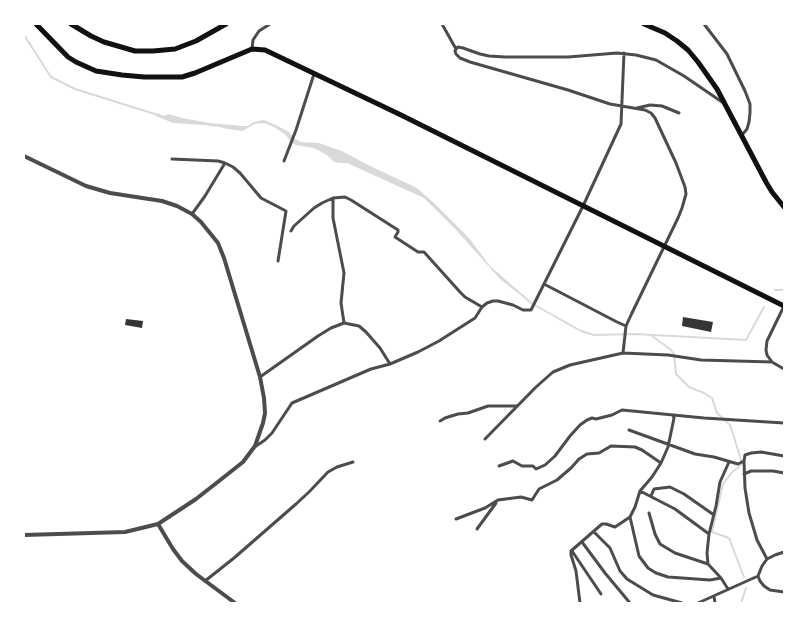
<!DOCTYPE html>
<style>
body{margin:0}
#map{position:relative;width:808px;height:627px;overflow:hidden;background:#fff;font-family:"PT Sans",sans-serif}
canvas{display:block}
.frame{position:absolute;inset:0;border:25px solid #fff;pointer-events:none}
</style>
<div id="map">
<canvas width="808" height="627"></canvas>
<div class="frame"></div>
</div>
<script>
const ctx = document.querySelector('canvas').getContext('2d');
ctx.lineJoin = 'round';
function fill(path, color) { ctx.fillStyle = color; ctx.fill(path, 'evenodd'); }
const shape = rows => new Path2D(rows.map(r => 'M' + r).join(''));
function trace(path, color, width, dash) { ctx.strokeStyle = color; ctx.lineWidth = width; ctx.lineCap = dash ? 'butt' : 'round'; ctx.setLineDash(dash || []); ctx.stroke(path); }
const water = shape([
 [157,113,164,116,168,114,182,118,210,123,242,126,247,126,254,122,264,120,276,125,289,132,295,139,301,142,319,143,342,151,366,164,417,188,434,203,469,238,490,266,523,295,523,297,500,279,457,231,424,198,347,163,340,163,334,162,328,156,320,151,313,148,296,145,290,141,286,135,274,127,264,123,254,124,243,131,227,129,217,126,173,123,156,116]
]);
const stream = shape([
 [24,35,51,77,75,89,158,115],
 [209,125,220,126],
 [775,290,784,290],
 [522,295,531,303,581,331,594,335,635,334,746,340,764,307],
 [652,336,670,349,674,354,676,374,689,387,704,393,712,398,717,413,730,425,733,434,741,460,741,464,738,468,733,471,723,484,712,532,729,538,744,577],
 [741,603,746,588]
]);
const building = shape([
 [683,317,713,322,711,332,682,326],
 [126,319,143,321,142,328,125,325]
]);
const minor = shape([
 [442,24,456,49],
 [704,24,727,54,745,91,750,104,750,113,749,122,747,129,742,135],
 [252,49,253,40,259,31,270,24],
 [637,108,650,105,662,106,679,113],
 [172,159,218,161,225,163,233,167,240,173,261,198,286,211,278,261],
 [284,161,296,130,314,74],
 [333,198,333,218,344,273,341,303,344,323],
 [192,214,205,196,225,163],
 [291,231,294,226,314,208,322,203,333,198,345,197,351,200,398,230,398,232,395,237,418,252,424,252,460,292,465,297,482,307],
 [544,284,617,322,626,326],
 [784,306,767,341,766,350,767,355,772,362,784,369],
 [623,353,626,326,631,315,678,218,682,208,686,194,685,187,676,163,655,118,651,113,645,110,610,104,568,90,470,62,460,58,456,54,455,51,456,49,458,47,463,48,480,54,489,56,505,57,568,57,617,53,636,55,656,60,684,76,722,102],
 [260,377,318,336,331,328,344,323,359,326,366,332,380,348,390,364],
 [440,421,445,418,458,414,468,413,488,406,517,406],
 [629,430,695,454,714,457,738,464,744,461,745,455,751,453,761,452,784,456],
 [485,439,536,387,553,372,570,365,623,353,668,355,701,360,772,362],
 [256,446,265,440,272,433,292,403,371,369,390,364,418,352,439,341,475,318,482,307,487,303,493,301,498,301,513,305,523,310,531,310,583,206,621,124,624,53],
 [744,461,745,488,749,513,757,540,767,559],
 [499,466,513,461,522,466,533,466,536,469,545,465,555,456,570,436,580,425,587,420,592,418,596,419,612,415,622,410,704,418,784,423],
 [744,474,751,471,773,471,784,473],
 [640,491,675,509,709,534],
 [651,496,654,489,670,487,684,494,714,515],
 [649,513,655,534,660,544,675,553,708,564],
 [630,517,639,556,648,568,656,573,668,577,710,580,721,578,728,589],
 [456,519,485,508,498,500,521,497,532,500,539,489,557,480,571,468,579,459,587,454,599,453,611,446,635,447,642,450,661,463],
 [477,529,496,503],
 [594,532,610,548,620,571,627,579,653,595,682,603],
 [582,542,605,573,630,603],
 [572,551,601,594],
 [784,552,775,555,767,559,762,566,758,576,760,581,764,586,770,590,784,592],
 [721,578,708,564,707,553,709,534,716,506,720,482,729,462],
 [205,581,234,558,296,504,309,492,328,472,337,467,353,462],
 [714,596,715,603],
 [580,603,576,571,571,555,571,551,602,524,606,524,615,527,630,517,635,507,640,491,652,477,661,463,668,447,674,418,673,415],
 [698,603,758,576]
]);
const tertiary = shape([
 [24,156,86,186,110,193,162,201,177,206,192,214,201,222,218,243,224,258,260,377,264,398,265,413,263,423,255,446,243,462,219,481,196,499,158,524,125,532,24,535],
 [158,524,173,549,182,561,196,574,235,603]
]);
const primary = shape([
 [71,24,91,36,104,42,135,51,153,51,175,49,196,41,226,24],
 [644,24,665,33,677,41,688,50,698,62,717,89,766,182,772,192,784,207]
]);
const trunk = shape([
 [36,24,68,57,76,62,96,71,122,75,144,77,182,77,195,73,252,49,265,50,401,115,784,306]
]);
fill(water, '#d9d9d9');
trace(stream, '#d9d9d9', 2);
fill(building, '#353535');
trace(minor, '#4c4c4c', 3);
trace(tertiary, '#4c4c4c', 4);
trace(primary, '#111', 5);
trace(trunk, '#111', 5);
</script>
